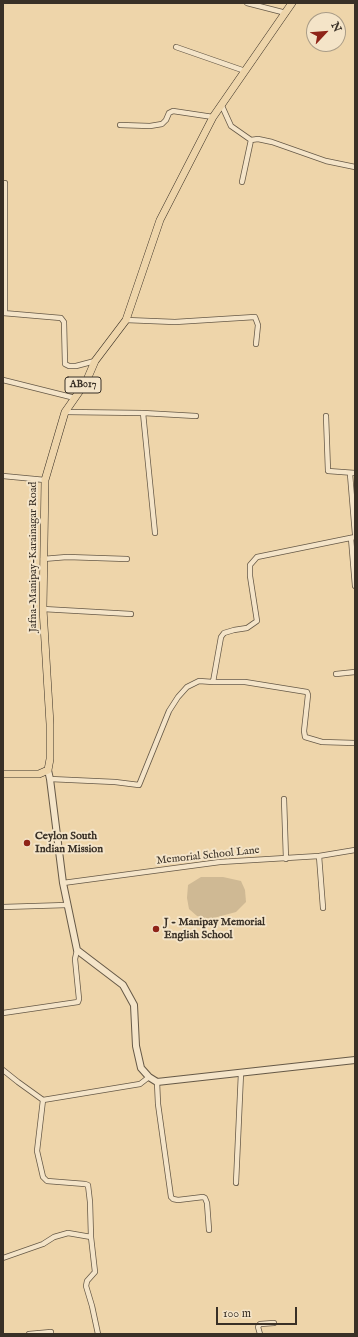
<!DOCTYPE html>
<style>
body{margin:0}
#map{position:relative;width:358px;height:1337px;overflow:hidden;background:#eed5aa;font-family:"IM FELL English",serif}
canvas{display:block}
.frame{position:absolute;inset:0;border:4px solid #393026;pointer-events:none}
.north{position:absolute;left:306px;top:12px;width:40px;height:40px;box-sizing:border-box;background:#f4e4c8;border:1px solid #a99c87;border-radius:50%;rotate:64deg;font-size:11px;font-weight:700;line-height:16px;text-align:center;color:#393026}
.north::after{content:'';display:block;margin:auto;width:14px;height:18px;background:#8f2418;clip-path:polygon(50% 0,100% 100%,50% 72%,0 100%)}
.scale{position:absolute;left:216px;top:1307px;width:81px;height:18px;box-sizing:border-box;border:2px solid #393026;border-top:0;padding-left:5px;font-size:12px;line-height:14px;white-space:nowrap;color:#393026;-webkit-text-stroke:3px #f4e4c8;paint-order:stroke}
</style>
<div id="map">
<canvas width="358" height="1337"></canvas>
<div class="frame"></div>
<div class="north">N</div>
<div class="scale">100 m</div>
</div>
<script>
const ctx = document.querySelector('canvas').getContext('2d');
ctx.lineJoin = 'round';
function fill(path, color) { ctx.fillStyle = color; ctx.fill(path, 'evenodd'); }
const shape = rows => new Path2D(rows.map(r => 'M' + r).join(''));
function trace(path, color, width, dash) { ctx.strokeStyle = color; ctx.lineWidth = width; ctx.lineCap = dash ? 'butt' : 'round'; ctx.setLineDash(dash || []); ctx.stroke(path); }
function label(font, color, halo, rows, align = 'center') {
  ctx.font = font + ' "IM FELL English",serif'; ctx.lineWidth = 4; ctx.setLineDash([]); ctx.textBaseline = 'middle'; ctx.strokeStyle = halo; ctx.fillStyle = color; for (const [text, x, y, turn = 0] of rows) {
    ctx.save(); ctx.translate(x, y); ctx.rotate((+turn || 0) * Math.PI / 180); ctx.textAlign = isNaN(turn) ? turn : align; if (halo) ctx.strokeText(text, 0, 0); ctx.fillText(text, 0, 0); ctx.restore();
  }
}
const green = shape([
 [201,877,223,877,241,881,245,890,246,902,236,912,210,919,197,916,189,909,187,898,188,885]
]);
const minor = shape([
 [247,3,286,13],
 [176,47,245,71],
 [222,106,231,126,251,140,258,139,272,142,326,161,355,167],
 [120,125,150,126,162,124,166,120,169,113,173,111,213,117],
 [242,182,251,140],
 [3,313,61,318,64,322,65,364,69,366,76,366,95,361],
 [5,313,5,183],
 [126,320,175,322,255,317,258,325,256,344],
 [3,380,75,398],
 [65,412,143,413,155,533],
 [143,413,196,416],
 [326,416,328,471,355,473],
 [350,474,355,534],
 [3,476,45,480],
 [351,538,355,586],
 [43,559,67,557,127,559],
 [43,609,131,614],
 [336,674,355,672],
 [213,682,245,682,307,692,308,695,304,731,305,737,322,742,355,743],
 [50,779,115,782,139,785,169,711,178,697,187,687,199,681,213,682,221,637,224,633,234,630,247,628,257,621,250,576,250,565,257,557,355,537],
 [284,799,286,859],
 [319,856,323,908],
 [63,883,220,862,319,856,355,850],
 [3,907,67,905],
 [3,1013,78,1002,79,999,75,959,77,950],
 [3,1070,18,1082,43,1100],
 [157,1082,158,1104,171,1197,173,1199,178,1200,203,1197,205,1198,207,1203,209,1230],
 [236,1183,241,1073],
 [3,1258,43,1244,54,1237,68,1233,91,1237],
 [29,1334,51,1332,51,1334],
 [98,1334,92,1306,86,1286,87,1281,95,1272,91,1237,90,1202,88,1185,85,1184,47,1181,43,1177,37,1151,43,1100,140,1084,149,1077],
 [260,1334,258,1327,260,1324,274,1323]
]);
const tertiary = shape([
 [48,770,50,779,63,883,77,950,123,985,134,1005,136,1046,141,1068,149,1077,157,1082,355,1060]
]);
const primary = shape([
 [3,774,39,774,48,770,50,759,50,724,43,609,45,480,65,412,86,382,95,361,126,320,160,220,213,117,292,3]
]);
const markers = [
 [27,843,4,"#8f2418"],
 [156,929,4,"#8f2418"]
];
const shields = [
 [83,385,36]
];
const shieldNames = [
 ["AB017",83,385]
];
const streetNames = [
 ["Jafna-Manipay-Karainagar Road",34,557,-90],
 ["Memorial School Lane",208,856,-6]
];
const poiNames = [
 ["Ceylon South",35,837],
 ["Indian Mission",35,850],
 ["J - Manipay Memorial",164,923],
 ["English School",164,936]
];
fill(green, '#cfb994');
trace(minor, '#665947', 6);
trace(tertiary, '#665947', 8);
trace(primary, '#393026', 8);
trace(minor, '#f4e4c8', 4.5);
trace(tertiary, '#f4e4c8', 6);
trace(primary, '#eed5aa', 7);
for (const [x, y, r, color] of markers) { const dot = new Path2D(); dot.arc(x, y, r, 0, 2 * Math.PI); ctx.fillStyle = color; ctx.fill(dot); trace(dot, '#f4e4c8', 1.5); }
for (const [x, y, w] of shields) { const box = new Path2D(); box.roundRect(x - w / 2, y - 8, w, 16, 3); ctx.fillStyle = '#f4e4c8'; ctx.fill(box); trace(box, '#393026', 1); }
label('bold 10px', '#393026', null, shieldNames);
label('11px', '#393026', '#f4e4c8', streetNames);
label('bold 11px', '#393026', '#f4e4c8', poiNames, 'left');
</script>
